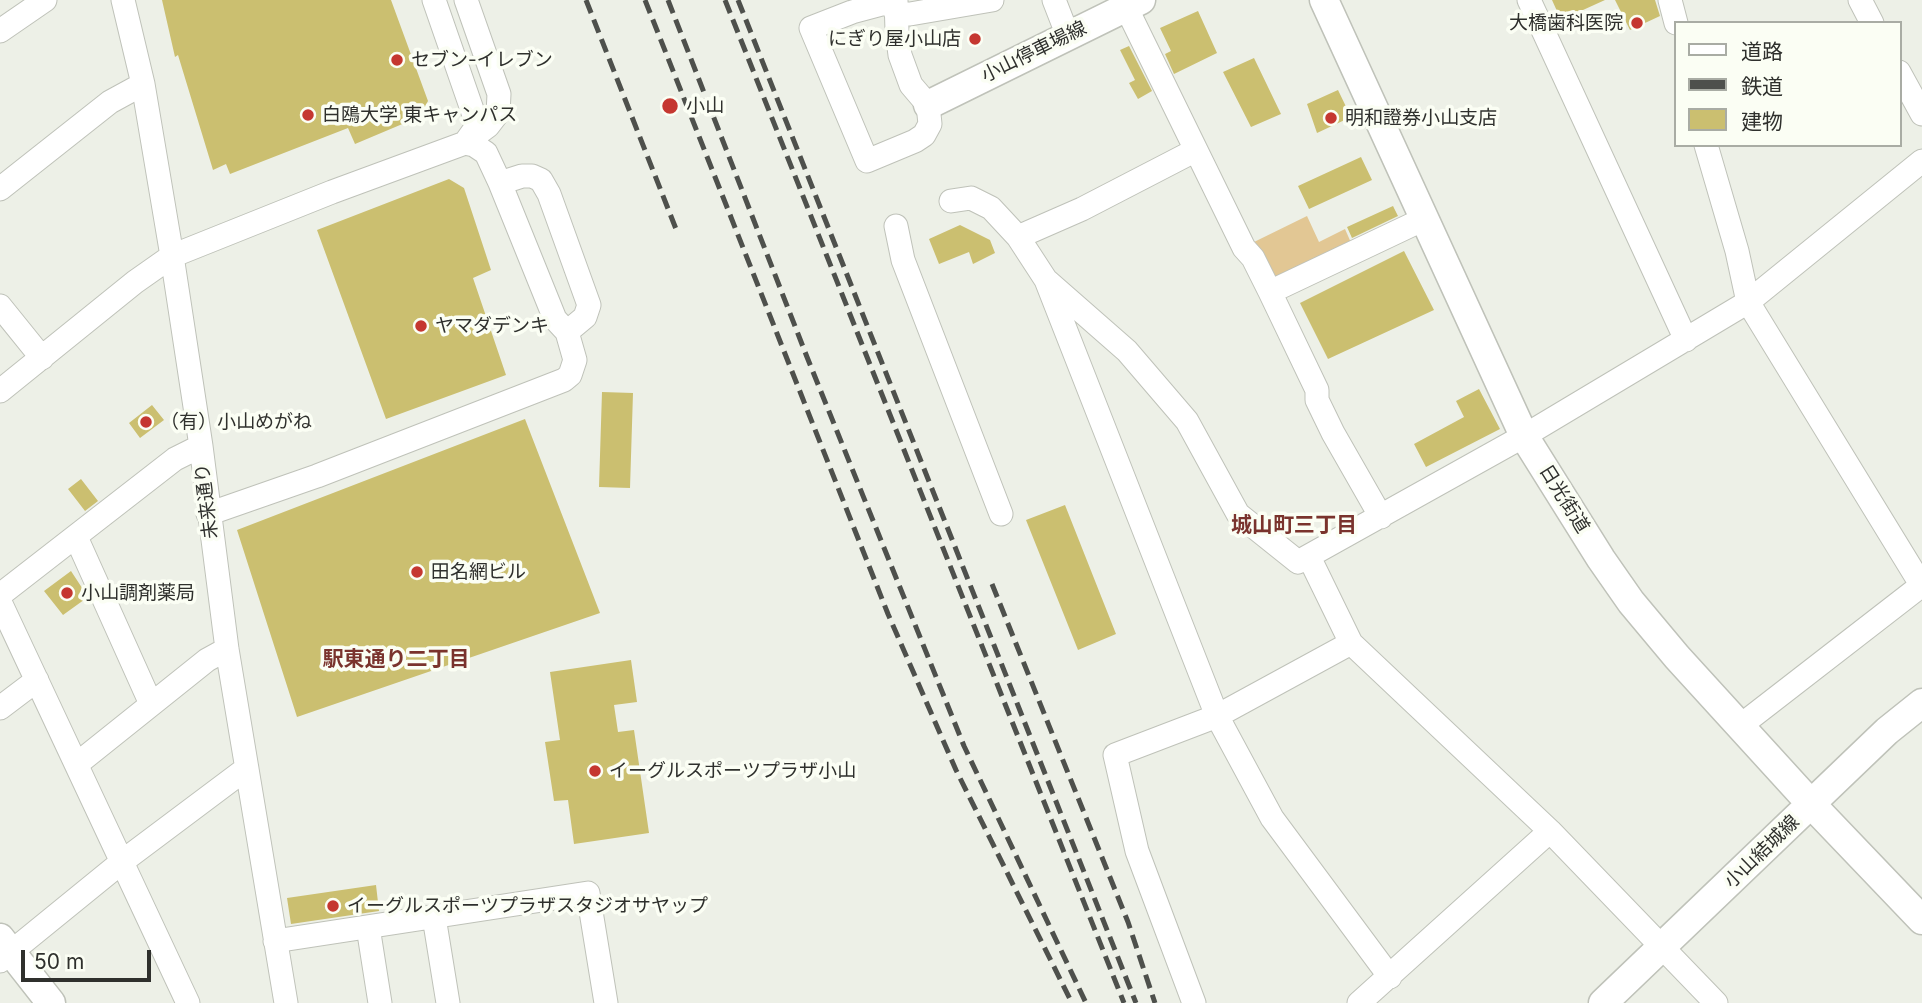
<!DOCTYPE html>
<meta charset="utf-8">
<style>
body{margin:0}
#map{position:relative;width:1922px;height:1003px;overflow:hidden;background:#edf0e7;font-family:Inter,"Noto Sans JP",sans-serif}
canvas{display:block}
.legend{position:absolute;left:1674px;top:21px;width:228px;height:126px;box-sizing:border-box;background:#fbfef4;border:2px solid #a9aca4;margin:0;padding:9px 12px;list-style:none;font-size:21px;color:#2f302d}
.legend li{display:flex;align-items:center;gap:14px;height:35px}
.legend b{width:35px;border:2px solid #a9aca4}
.scale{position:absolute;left:21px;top:950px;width:130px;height:32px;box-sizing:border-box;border:4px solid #2f302d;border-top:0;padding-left:9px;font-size:21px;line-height:24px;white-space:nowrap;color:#2f302d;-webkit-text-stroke:5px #fbfef4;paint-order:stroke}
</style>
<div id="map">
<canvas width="1922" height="1003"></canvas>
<ul class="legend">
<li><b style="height:9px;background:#fff"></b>道路</li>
<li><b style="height:9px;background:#4e504c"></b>鉄道</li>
<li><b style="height:19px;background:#cbbf70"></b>建物</li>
</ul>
<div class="scale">50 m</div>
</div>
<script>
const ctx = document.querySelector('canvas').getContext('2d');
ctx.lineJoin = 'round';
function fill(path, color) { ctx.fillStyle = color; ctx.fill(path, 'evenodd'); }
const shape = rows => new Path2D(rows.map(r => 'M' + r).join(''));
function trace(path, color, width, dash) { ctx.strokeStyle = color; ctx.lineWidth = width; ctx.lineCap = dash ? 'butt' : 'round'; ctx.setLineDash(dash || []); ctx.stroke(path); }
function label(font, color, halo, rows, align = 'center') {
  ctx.font = font + ' Inter,"Noto Sans JP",sans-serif'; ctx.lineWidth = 7; ctx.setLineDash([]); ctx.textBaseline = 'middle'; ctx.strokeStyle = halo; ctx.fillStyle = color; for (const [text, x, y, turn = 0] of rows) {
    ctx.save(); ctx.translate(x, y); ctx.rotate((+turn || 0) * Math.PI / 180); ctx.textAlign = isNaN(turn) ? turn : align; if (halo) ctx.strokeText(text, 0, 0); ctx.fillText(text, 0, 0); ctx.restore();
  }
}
const green = shape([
 [1307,216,1319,242,1345,229,1352,245,1283,279,1270,274,1254,242]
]);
const building = shape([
 [162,0,391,0,428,101,419,117,355,144,348,128,230,174,226,164,213,170,178,55,175,57],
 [1552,0,1605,0,1561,20],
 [1615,0,1655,0,1660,16,1630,30],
 [1198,11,1217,53,1174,74,1165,54,1171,51,1160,28],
 [1129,46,1152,91,1138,99,1129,83,1135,80,1120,50],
 [1254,58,1281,114,1251,127,1223,72],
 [1338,90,1351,117,1317,133,1307,104],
 [1361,157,1372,180,1309,209,1298,186],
 [449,179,464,188,491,270,473,278,506,375,386,419,317,230],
 [1393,206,1398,216,1352,238,1347,227],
 [960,225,990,240,995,253,973,264,969,252,939,264,929,239],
 [1404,251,1434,310,1328,359,1300,303],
 [1479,389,1500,429,1426,467,1414,444,1464,417,1456,401],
 [602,392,633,393,630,488,599,487],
 [152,405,164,420,140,438,129,423],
 [525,419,600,613,297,717,237,530],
 [81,479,98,501,85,511,68,489],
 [1065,505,1116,634,1078,650,1026,520],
 [71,571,88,597,63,615,44,591],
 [631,660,637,702,614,705,618,732,634,730,649,833,574,844,568,800,554,801,545,742,560,740,550,672],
 [376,885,379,911,291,924,287,898]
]);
const minor = shape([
 [123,0,143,84,172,256,201,446,227,649,286,1003],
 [434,0,476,121,475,129,465,143],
 [1054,0,1068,36],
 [1529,0,1686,340],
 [1670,0,1676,23],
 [1860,0,1872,23],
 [896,4,882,4,852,12,811,28,867,161,915,141,924,135,930,124,928,105,911,85,900,55,897,31,896,0],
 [1126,7,1244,248,1253,258,1270,292,1317,390,1317,400,1333,433,1381,517],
 [896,14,910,14,992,0],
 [0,31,45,0],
 [1899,72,1922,114],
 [1706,145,1737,251,1748,302,1922,586],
 [500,183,522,176,532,176,541,180,549,194,589,305,585,317,567,332],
 [0,189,110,102,143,84],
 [951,201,971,198,991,208,1018,237,1046,280,1217,716,1272,818,1390,977],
 [896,226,903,260,1001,514],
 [1018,237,1082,209,1196,150],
 [1046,280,1127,351,1187,421,1238,514,1298,562,1524,436,1748,302,1922,161],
 [1270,292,1424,219],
 [0,306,42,358],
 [0,391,135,282,172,256,332,192,465,143,488,126,498,113,499,94,466,0],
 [208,514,317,476,564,380,570,375,575,360,567,332,555,319,500,183,486,153,474,145,465,143],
 [76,537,151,704],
 [1309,557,1351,643,1550,831,1716,1003],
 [0,595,175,459,201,446],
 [0,602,188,1003],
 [0,708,37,680],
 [1740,726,1922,585],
 [77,764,207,660,227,649],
 [434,917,448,1003],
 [368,927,380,1003],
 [275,941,588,893,606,1003],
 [0,961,123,861,247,768],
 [1194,1003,1137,851,1115,755,1217,716,1351,643],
 [1359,1003,1550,831]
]);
const major = shape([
 [1324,0,1524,436,1601,559,1631,602,1677,657,1812,805,1922,920],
 [928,105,1141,0],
 [0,938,51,1003],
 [1603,1003,1887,731,1922,703]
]);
const rail = shape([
 [586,0,676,229],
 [645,0,888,614,956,770,1072,1003],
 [668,0,807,357,964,746,1086,1003],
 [725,0,1124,1003],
 [738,0,1136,1003],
 [992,584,1128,922,1155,1003]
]);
const markers = [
 [1637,23,7,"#c53730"],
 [975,39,7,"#c53730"],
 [397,60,7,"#c53730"],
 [670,106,9,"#c53730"],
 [308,115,7,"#c53730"],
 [1331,118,7,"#c53730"],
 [421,326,7,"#c53730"],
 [146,422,7,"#c53730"],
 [417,572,7,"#c53730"],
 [67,593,7,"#c53730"],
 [595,771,7,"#c53730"],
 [333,906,7,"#c53730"]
];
const poiNames = [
 ["大橋歯科医院",1623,23,"right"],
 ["にぎり屋小山店",961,39,"right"],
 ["セブン-イレブン",411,60],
 ["小山",686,106],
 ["白鴎大学 東キャンパス",322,115],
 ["明和證券小山支店",1345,118],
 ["ヤマダデンキ",435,326],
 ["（有）小山めがね",160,422],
 ["田名網ビル",431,572],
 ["小山調剤薬局",81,593],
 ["イーグルスポーツプラザ小山",609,771],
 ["イーグルスポーツプラザスタジオサヤップ",347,906]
];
const streetNames = [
 ["小山停車場線",1034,52,-26],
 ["日光街道",1564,499,58],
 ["未来通り",207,501,-97],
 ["小山結城線",1762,852,-44]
];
const neighbourhoodNames = [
 ["城山町三丁目",1294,526],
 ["駅東通り二丁目",396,660]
];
fill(green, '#e2c794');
fill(building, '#cbbf70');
trace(minor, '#bfc2b9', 25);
trace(major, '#bfc2b9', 31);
trace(minor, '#fff', 23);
trace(major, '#fff', 28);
trace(rail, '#4e504c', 5, [14, 7]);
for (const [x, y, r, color] of markers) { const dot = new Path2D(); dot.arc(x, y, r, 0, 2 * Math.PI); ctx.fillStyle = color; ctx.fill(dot); trace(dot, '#fbfef4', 2.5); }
label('19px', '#2f302d', '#fbfef4', poiNames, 'left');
label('19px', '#2f302d', '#fbfef4', streetNames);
label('bold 21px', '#7a332d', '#fbfef4', neighbourhoodNames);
</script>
